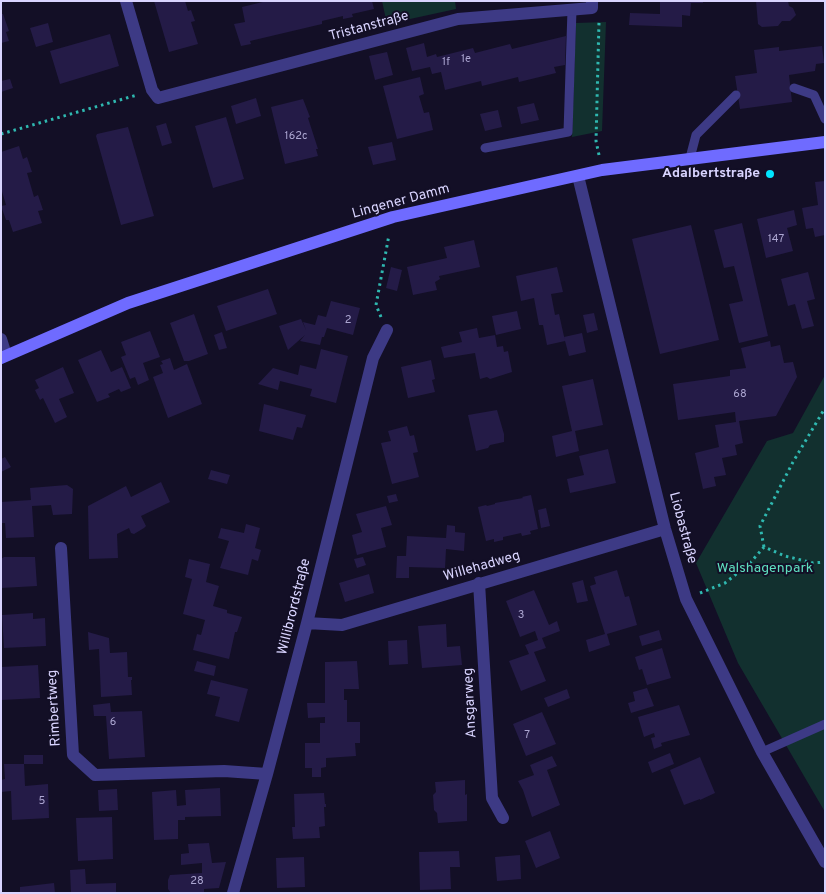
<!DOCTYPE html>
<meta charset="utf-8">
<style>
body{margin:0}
#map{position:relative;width:826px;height:894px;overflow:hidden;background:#130f26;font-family:Overpass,sans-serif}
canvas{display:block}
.frame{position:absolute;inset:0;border:2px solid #d9d4ff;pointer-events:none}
</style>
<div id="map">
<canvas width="826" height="894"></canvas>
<div class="frame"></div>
</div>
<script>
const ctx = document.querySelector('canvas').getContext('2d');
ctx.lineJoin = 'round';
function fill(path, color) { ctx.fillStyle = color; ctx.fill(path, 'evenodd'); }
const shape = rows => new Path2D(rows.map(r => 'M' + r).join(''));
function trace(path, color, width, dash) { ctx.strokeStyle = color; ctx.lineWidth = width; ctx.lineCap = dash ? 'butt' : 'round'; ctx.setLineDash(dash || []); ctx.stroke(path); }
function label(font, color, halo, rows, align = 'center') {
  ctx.font = font + ' Overpass,sans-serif'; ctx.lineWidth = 4; ctx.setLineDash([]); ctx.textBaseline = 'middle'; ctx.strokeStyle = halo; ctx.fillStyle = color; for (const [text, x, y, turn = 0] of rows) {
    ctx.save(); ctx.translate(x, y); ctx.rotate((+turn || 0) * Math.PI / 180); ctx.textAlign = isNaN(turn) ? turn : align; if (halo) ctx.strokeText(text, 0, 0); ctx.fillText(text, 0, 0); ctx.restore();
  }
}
const green = shape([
 [382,1,455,1,456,9,387,24],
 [606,22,602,131,572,137,576,23],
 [825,375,825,812,738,663,696,563,767,441,793,433]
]);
const building = shape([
 [154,1,185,1,188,11,191,10,195,21,191,22,198,44,169,52],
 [267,1,372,1,374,9,352,14,353,17,343,19,343,16,322,21,322,24,250,41,251,44,241,46,234,24,245,22,242,7],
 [660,1,703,1,703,3,691,3,690,16,682,15,682,27,629,25,630,13,660,14],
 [756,1,788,1,789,6,793,8,796,15,790,21,782,21,778,26,762,27,758,24],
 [1,14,3,14,9,31,6,32,9,41,1,43],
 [48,23,53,42,36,47,30,28],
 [110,34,119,66,60,84,50,51],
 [566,36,565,65,554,67,556,73,519,82,518,77,482,86,481,81,445,90,441,72,432,74,430,67,412,71,406,48,424,43,427,57,436,54,437,57,473,48,475,53,510,44,512,49],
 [822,46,824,63,816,64,815,71,789,75,792,102,740,109,735,76,757,73,754,50,779,47,779,51],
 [387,52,393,75,375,80,369,56],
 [420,77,424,94,419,96,424,113,429,112,433,130,397,139,383,86],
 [10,79,13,88,1,92,1,81],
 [256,98,261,116,236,124,231,106],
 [303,99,310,117,308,118,318,149,316,149,318,156,285,164,271,107],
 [534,103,539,120,521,124,517,107],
 [498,110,502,127,485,131,480,114],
 [226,117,244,179,213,188,195,126],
 [166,123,172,143,162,146,156,126],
 [128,127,154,216,121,225,96,136,97,134],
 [392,142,396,160,373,165,368,147],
 [19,146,23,159,27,157,32,172,27,173,34,197,38,195,43,210,38,211,42,223,13,232,9,220,6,220,1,206,6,205,1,188,1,152],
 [825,181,825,235,815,237,813,228,806,229,802,208,818,205,815,182],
 [794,210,797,225,787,228,793,251,766,258,757,219],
 [742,223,768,336,739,343,729,304,743,301,734,266,724,268,714,230],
 [691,225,719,340,660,354,632,239],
 [474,240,480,267,439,276,440,279,435,282,437,290,413,295,407,267,447,258,444,247],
 [391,267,402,270,397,291,386,288],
 [557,267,563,292,551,294,555,315,559,314,565,341,547,345,543,325,539,325,534,298,521,301,516,276],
 [808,272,815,299,807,301,814,326,802,329,795,304,788,306,781,279],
 [268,289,277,314,226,331,217,306],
 [331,301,360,308,353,335,327,328,324,337,322,337,320,345,300,341,305,335,288,350,279,326,301,319,306,330,303,322,315,325,318,315,326,317],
 [517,311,521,329,496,335,492,316],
 [594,313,598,330,587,333,583,315],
 [194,314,208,354,189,361,184,361,170,323],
 [477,328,479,338,495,335,497,347,503,346,504,352,508,351,512,372,490,379,487,377,480,379,475,353,444,358,441,347,462,342,459,332],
 [150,331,160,357,143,363,149,380,138,385,135,377,130,379,121,357,126,355,121,342],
 [222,332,227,348,219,350,214,335],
 [582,333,586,352,569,356,564,337],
 [770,341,771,347,780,345,784,363,793,362,797,377,776,416,739,421,743,443,735,445,737,455,722,458,726,475,714,477,716,486,703,489,695,453,719,447,715,425,736,422,735,412,678,420,673,384,730,376,730,370,746,368,741,348],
 [321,349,348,356,336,403,310,396,312,389,280,381,278,390,258,384,273,368,298,375,300,365,316,369],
 [101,350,111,372,122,367,131,388,121,392,119,389,108,394,110,397,97,402,78,360],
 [170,358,174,370,187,364,202,404,168,418,153,377,163,373,160,365,163,364,161,361],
 [431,360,435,379,432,380,435,392,408,398,401,367],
 [63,367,74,393,59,399,67,417,55,423,43,398,40,400,35,390,39,388,35,380],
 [593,379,603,425,575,431,579,451,556,457,552,436,572,431,562,386],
 [264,404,306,415,302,428,297,427,293,440,259,431],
 [497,410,504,434,504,442,490,445,488,448,476,451,468,415],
 [407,426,410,436,414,435,418,452,413,453,419,477,392,484,381,443,391,441,388,431],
 [608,449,616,483,570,493,567,479,584,475,579,456],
 [5,457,11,467,1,472,1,459],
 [211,470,230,475,227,484,208,479],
 [161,482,170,502,141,516,146,526,144,528,134,534,131,533,129,528,117,534,118,558,89,559,88,506,126,486,131,497],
 [67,485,73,489,72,514,53,515,51,505,32,506,34,537,6,538,5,523,1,523,1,502,31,500,30,488],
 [396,494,398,501,389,503,387,496],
 [531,495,538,529,530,531,531,534,522,536,521,533,503,537,503,540,494,542,494,539,486,541,478,507,486,505,487,506,495,504,495,503,523,498,522,497],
 [386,506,392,525,381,528,386,547,357,555,352,535,362,532,356,514],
 [546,508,550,526,541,528,538,510],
 [246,524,260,528,255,548,261,550,258,561,252,559,248,575,220,568,229,541,218,538,221,528,244,533],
 [447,525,455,526,455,532,465,533,464,551,446,549,445,568,409,567,409,578,396,578,397,556,406,556,407,536,446,538],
 [4,557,35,557,37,586,1,588,1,559],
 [363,557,366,565,357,568,354,559],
 [189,559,210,564,206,582,219,586,213,606,227,610,227,613,242,617,237,632,235,632,229,659,193,650,197,634,201,635,205,620,183,614,192,579,185,577],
 [617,570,625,597,629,596,637,625,607,634,610,645,589,652,586,640,605,634,590,586,596,584,594,577],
 [369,574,374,593,345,602,339,583],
 [583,580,588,601,577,603,572,583],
 [534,590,549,625,557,621,560,631,542,638,546,648,534,652,546,681,521,691,509,661,529,654,525,645,538,640,535,631,520,637,506,601],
 [33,613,33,619,45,618,46,646,4,648,2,615],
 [446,624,447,647,460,646,462,665,422,668,418,626],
 [659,630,662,640,642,646,639,636],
 [88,632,109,638,110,653,127,652,128,677,132,677,132,680,131,680,132,695,101,697,99,649,89,650],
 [407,640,408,664,389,665,388,641],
 [662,648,671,678,647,685,642,669,639,670,635,657],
 [197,661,216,666,214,676,194,671],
 [357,661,359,689,344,689,344,700,347,700,347,722,360,722,360,743,355,743,356,756,326,758,326,767,321,768,321,777,312,777,312,768,305,768,305,743,320,743,320,723,325,723,325,717,308,718,307,703,325,703,325,662],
 [38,665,40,698,1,700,1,667],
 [211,680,248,689,239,722,215,716,220,697,207,694],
 [647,688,654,706,631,713,628,703,635,701,633,692],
 [567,689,570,698,548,707,544,698],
 [110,703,111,712,142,711,145,757,109,759,106,716,94,716,93,705],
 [679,705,690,735,661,743,662,746,654,749,651,738,655,737,654,733,644,737,638,717],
 [542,712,556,744,526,756,513,724],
 [670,753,674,764,652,773,648,762],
 [24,755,43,755,43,764,24,764,25,786,48,784,49,818,12,820,11,791,1,792,1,780,5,779,4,764,24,764],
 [552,756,557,766,547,770,560,805,532,817,523,790,518,781,534,775,530,765],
 [700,757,715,793,700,800,700,799,684,805,670,770],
 [465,780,465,795,467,794,467,821,438,823,437,813,434,810,433,795,436,792,435,782],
 [220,788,221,816,185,817,185,820,178,820,178,839,154,840,152,792,176,790,177,806,186,805,185,790],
 [117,789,118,810,99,811,98,790],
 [324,793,325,804,326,804,326,807,324,807,325,826,319,827,320,838,293,839,292,827,295,827,294,794],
 [112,817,113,859,78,861,76,818],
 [550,831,560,858,536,868,525,841],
 [209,843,212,863,226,862,219,888,204,889,204,893,171,893,168,889,168,880,170,875,202,873,202,863,181,865,181,854,189,853,188,844],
 [459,851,460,867,450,867,451,889,420,890,419,852],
 [520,855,521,879,497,881,495,857],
 [304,857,305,887,277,888,276,858],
 [85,869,86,884,116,883,116,893,71,893,70,870],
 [54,883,55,893,20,893,20,887]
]);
const path = shape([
 [1,134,137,95],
 [599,155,596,141,599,21],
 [381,317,376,305,389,235],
 [764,547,760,526,793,462,825,408],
 [700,593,725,583,750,563,764,547,785,556,813,563,825,562]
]);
const service = shape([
 [794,88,814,95,825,119],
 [485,148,568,132,572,10],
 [690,158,696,135,736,95],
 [762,752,825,724]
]);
const minor = shape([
 [126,1,152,90,158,98,458,19,592,8,592,1],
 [578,176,665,529,686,599,762,752,825,862],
 [1,339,6,355],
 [61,548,73,755,95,775,224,771,267,774],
 [479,583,492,798,503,818],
 [307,623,342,625,665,529],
 [233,893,267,774,307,623,373,358,387,330]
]);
const secondary = shape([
 [1,358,128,303,393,217,602,170,825,142]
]);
const markers = [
 [770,174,5,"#00e5ff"]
];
const numberNames = [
 ["1e",466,60],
 ["1f",446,63],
 ["162c",296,137],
 ["147",776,240],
 ["2",348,321],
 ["68",740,395],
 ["3",521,616],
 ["6",113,723],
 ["7",527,736],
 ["5",42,802],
 ["28",197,882]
];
const streetNames = [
 ["Tristanstraße",369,27,-15],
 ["Lingener Damm",401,202,-15],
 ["Liobastraße",682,528,75],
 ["Willehadweg",482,567,-16],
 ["Willibrordstraße",295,607,-76],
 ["Ansgarweg",471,703,-93],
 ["Rimbertweg",55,708,-93]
];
const poiNames = [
 ["Adalbertstraße",760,174]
];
const parkNames = [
 ["Walshagenpark",765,569]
];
fill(green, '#12302f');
fill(building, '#241b47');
trace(path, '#2fb8b0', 3, [2.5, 4]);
trace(service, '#3d3a85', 9);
trace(minor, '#3d3a85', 12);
trace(secondary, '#6f6bff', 12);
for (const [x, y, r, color] of markers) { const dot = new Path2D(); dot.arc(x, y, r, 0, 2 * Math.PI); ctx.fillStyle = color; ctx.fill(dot); trace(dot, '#130f26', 2); }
label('11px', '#aca6d1', null, numberNames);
label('14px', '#d9d4ff', '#130f26', streetNames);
label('bold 14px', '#d9d4ff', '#130f26', poiNames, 'right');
label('14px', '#5fe0c0', '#130f26', parkNames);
</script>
